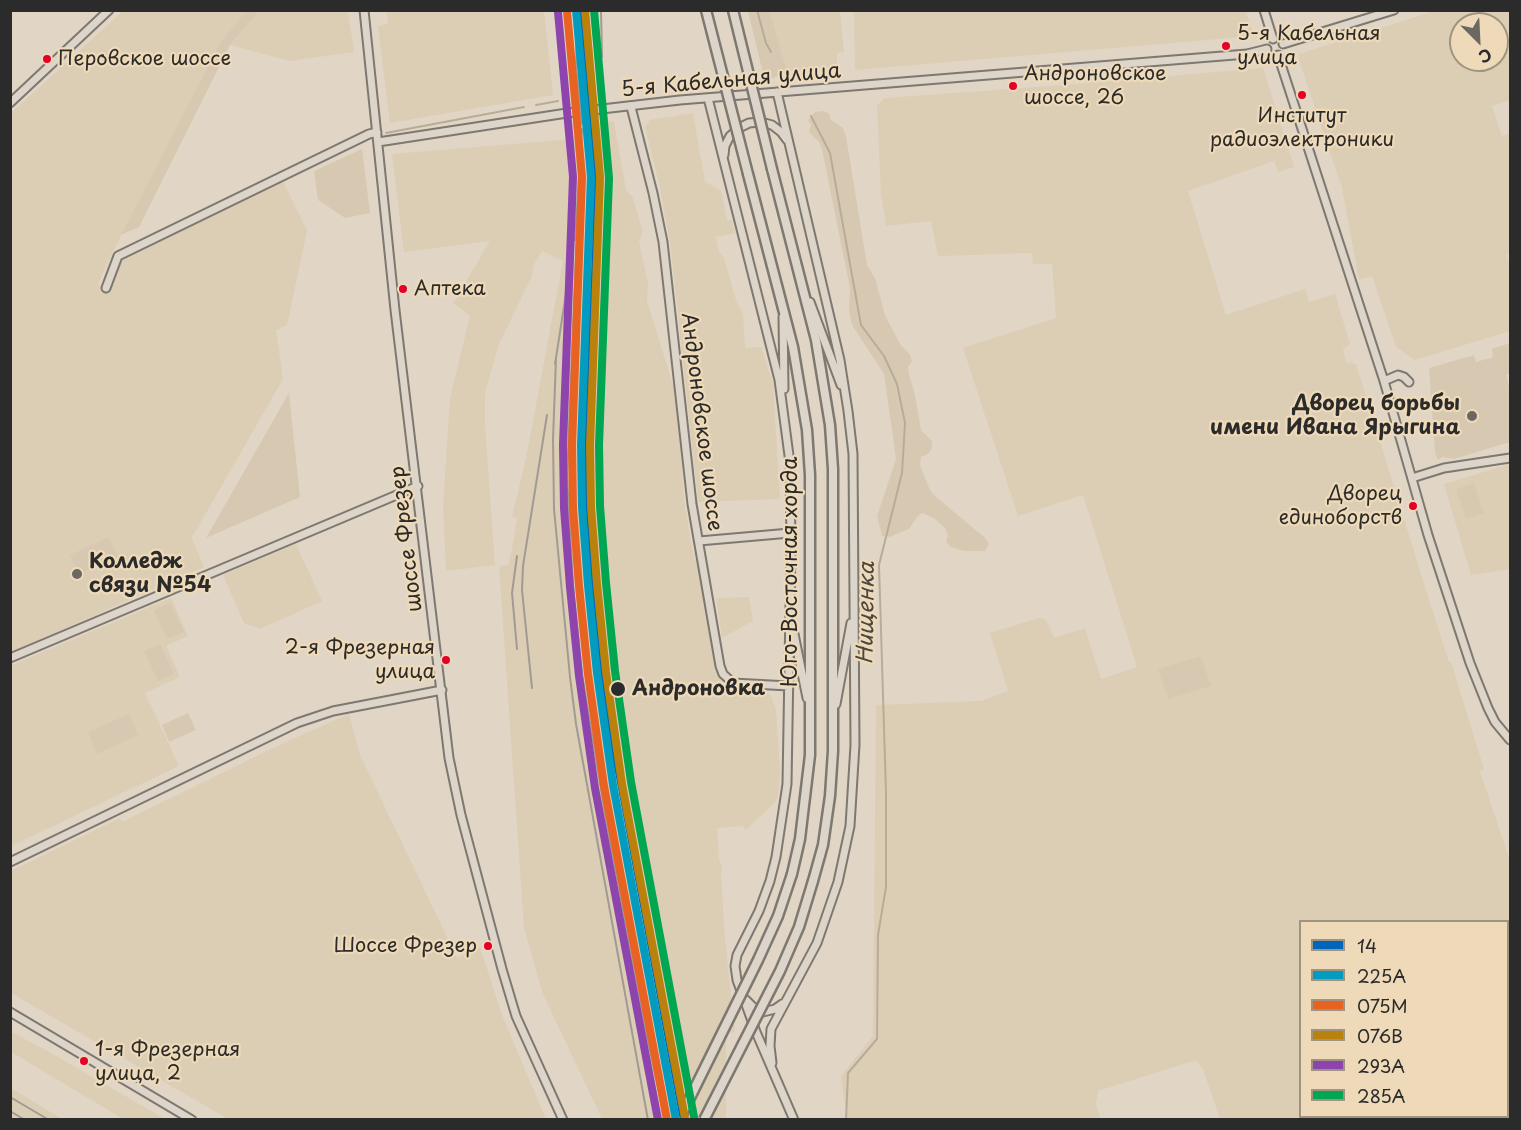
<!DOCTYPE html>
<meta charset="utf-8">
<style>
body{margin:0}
#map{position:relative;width:1521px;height:1130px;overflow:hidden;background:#e1d6c5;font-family:"Playpen Sans",sans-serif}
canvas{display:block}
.frame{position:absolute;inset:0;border:12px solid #2b2b2b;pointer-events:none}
.legend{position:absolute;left:1299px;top:920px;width:210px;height:198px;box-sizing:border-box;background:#eedab8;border:2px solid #a09480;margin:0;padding:8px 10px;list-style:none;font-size:18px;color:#2b2b2b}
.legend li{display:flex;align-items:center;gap:12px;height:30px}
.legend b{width:30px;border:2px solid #a09480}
.north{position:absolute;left:1449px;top:12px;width:60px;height:60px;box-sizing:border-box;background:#eedab8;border:2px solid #a09480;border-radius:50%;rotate:156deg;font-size:16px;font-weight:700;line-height:24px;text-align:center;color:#2b2b2b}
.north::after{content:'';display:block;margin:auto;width:21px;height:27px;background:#6b6761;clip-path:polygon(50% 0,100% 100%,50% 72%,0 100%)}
</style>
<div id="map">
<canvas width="1521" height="1130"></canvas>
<div class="frame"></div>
<ul class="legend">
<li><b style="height:8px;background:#0065bd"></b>14</li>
<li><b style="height:8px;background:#049cbe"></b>225А</li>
<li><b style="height:8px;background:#e86222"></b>075М</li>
<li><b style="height:8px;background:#ba810d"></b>076В</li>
<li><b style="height:8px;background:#8e44ad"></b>293А</li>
<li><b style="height:8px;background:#00a651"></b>285А</li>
</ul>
<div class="north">С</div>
</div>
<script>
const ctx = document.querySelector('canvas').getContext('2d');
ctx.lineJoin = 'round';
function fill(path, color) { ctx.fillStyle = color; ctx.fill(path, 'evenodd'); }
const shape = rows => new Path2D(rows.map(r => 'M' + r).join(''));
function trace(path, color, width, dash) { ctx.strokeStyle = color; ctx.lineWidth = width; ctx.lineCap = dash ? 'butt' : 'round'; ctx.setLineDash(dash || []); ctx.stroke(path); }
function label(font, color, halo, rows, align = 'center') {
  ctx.font = font + ' "Playpen Sans",sans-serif'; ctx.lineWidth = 4.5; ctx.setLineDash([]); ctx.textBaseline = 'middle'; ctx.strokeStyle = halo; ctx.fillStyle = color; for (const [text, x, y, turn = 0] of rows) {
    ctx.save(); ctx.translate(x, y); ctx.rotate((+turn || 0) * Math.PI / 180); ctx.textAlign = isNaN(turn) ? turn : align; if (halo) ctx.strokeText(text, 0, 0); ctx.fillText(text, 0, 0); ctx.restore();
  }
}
const built = shape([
 [123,11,246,11,221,41,108,261,98,285,106,288,119,262,283,181,307,231,287,325,276,330,283,379,194,534,191,536,204,567,11,652,10,114],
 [259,11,348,11,354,52,290,61,230,45],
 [387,11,544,11,553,95,390,123,378,26,388,24],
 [770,11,840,11,844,52,837,53,837,67,787,71],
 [854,11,1246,11,1254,36,855,70],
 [1434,11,1510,11,1510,100,1492,106,1502,136,1510,134,1510,252,1506,254,1510,267,1510,331,1415,360,1396,347,1372,276,1359,280,1342,188,1299,60,1299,54],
 [1461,24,1497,24,1497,60,1461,60],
 [1263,68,1294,167,1278,172,1274,161,1188,191,1226,315,1305,289,1309,302,1335,294,1350,344,1343,349,1346,362,1356,364,1430,603,1449,662,1451,662,1484,769,1480,771,1510,861,1510,1119,1220,1119,1203,1069,1196,1060,1098,1091,1096,1104,1101,1119,847,1119,841,1076,873,1036,876,705,981,701,1008,691,990,633,1039,618,1046,620,1054,638,1085,628,1101,679,1137,667,1083,495,1018,516,963,348,1056,318,1052,264,1033,264,1032,253,938,256,931,221,886,226,881,194,877,105,885,98,1051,86],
 [1300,922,1508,922,1508,1116,1300,1116],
 [693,113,705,182,721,190,727,220,732,220,735,233,716,237,719,252,724,258,736,300,743,314,745,348,761,347,773,384,780,499,698,502,671,250,660,188,645,127,650,120],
 [614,121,626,190,632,196,643,231,639,241,648,283,647,301,676,394,685,508,694,558,699,568,717,670,724,685,734,690,767,693,771,696,776,710,780,771,778,796,775,802,746,830,742,826,717,828,719,859,722,866,721,874,725,939,735,1032,726,1033,726,1119,602,1119,542,992,524,928,499,566,508,565,512,549,517,519,512,517,526,458,563,261,542,251,533,266,532,276,499,344,485,393,485,424,495,565,446,571,443,506,450,398,470,316,453,303,490,241,404,252,392,154,573,139,579,125],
 [1510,464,1510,569,1471,575,1444,484],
 [296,544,322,601,260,629,244,623,223,575],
 [749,597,753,621,722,638,716,598],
 [171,598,188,636,166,646,180,677,145,693,179,766,11,846,10,666],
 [349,714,360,755,457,958,480,947,502,1015,546,1119,228,1119,11,993,11,871,120,818,122,822,277,746],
 [10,1031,51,1053,165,1119,123,1119,11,1052],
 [11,1088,62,1119,11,1119]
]);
const green = shape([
 [246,11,259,11,230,45,139,227,121,235,221,41],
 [748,11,770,11,787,71,765,82],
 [822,111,829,113,831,120,843,128,846,136,867,265,875,278,885,315,900,344,910,355,912,361,908,367,909,375,915,395,921,430,932,441,932,448,928,454,921,457,920,465,930,490,935,496,985,538,989,544,985,551,964,551,951,547,946,542,948,535,945,528,934,518,922,513,917,517,909,529,889,537,882,536,877,516,896,459,884,374,852,325,849,311,850,288,822,149,819,142,809,132,811,125,808,120,815,112],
 [362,149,370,213,345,218,318,200,314,171],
 [1510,343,1510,373,1506,375,1510,390,1510,442,1454,459,1442,457,1438,460,1435,452,1429,368,1474,355,1476,362,1493,357,1492,349],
 [289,393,300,497,206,538],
 [1474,483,1484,513,1466,519,1456,489],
 [109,537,118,557,79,574,70,555],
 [170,603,184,632,167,639,154,610],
 [160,644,174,674,158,681,144,651],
 [1201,656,1211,686,1168,699,1158,669],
 [188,713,196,730,169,742,162,725],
 [129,714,138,735,97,754,88,732]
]);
const stream = shape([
 [757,10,766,43,771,52],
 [536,105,558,101],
 [811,116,830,153,861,325,884,356,897,384,905,423,902,473,879,565,886,793,886,887,878,935,877,1039,848,1073,846,1120],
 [386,133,524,107]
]);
const minor = shape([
 [364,10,395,310,449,758,461,815,502,969,516,1016,563,1120],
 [1264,10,1273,39],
 [1283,44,1394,10],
 [1278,55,1384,381,1428,535,1470,663,1488,708,1495,722,1510,740],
 [708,98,779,380,790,463,791,548,787,784,776,857,770,881,759,911,737,955,735,966,737,980,756,1032,794,1120],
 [10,103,109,10],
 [631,107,653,193,663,242,692,504,720,666,723,674,733,683,789,686],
 [378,142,567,113,680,100,1247,54,1267,49],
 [724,155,725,146,730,136,739,128,749,123,761,122,772,125,781,132,787,140],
 [106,288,118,256,369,134,377,132],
 [810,302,841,385],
 [783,317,784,389],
 [1384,381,1398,375,1404,377,1409,382],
 [1412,478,1444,468,1510,458],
 [699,541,790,533],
 [792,624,807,698],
 [10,658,418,486],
 [836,704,851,623],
 [10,862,297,723,333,711,442,690],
 [746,1000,753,1007,763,1012,775,1009,782,1004],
 [10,1012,192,1120],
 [772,1063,770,1046,771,1029,817,943,838,882,850,826,855,745,853,454,848,411,840,360,777,92]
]);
const major = shape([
 [772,169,816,340,830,425,833,469,833,751,830,796,823,845,813,881],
 [748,174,793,347,807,430,810,475,810,755,800,839,792,874]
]);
const rail = shape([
 [601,10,602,57],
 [577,24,576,66,582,124],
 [577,231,567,476,573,586,582,674,606,820,647,1037,665,1120],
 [575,240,582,129],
 [556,358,553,440,554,509,570,677,576,724,648,1120],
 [555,364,568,281],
 [517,556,512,593,517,649],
 [532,688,522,590,523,566,547,415],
 [10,1097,49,1120],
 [10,1111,25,1120]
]);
const majorBridge = shape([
 [706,10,748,174],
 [733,10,772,169],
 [679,1120,758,960,778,916,792,874],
 [704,1120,780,971,799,927,813,881]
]);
const rail1 = shape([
 [582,10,597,176,596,252,587,443,588,506,594,585,609,718,684,1120]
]);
const rail2 = shape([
 [576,10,591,177,581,445,582,507,588,585,597,673,613,785,676,1120]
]);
const rail3 = shape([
 [567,11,582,177,572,445,573,508,579,586,588,674,604,786,667,1120]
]);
const rail4 = shape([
 [585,10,600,177,590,445,591,507,597,584,606,672,622,784,685,1118]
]);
const rail5 = shape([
 [558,12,573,177,563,445,564,508,570,587,579,676,595,788,658,1120]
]);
const rail6 = shape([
 [594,10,609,178,599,445,600,506,606,583,615,671,631,782,694,1117]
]);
const markers = [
 [1226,46,5,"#e4002b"],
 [47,59,5,"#e4002b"],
 [1013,86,5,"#e4002b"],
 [1302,95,5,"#e4002b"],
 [403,289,5,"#e4002b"],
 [1472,416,6,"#6b6761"],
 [1413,506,5,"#e4002b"],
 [77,574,6,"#6b6761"],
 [446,660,5,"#e4002b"],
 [618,689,8,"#2b2b2b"],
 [488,946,5,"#e4002b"],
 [84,1061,5,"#e4002b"]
];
const busNames = [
 ["5-я Кабельная",1237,34],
 ["улица",1237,58],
 ["Перовское шоссе",58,59],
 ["Андроновское",1024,74],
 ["шоссе, 26",1024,98],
 ["Институт",1302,116,"center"],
 ["радиоэлектроники",1302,140,"center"],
 ["Аптека",414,289],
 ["Дворец",1402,494,"right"],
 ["единоборств",1402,518,"right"],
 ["2-я Фрезерная",435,648,"right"],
 ["улица",435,672,"right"],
 ["Шоссе Фрезер",477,946,"right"],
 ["1-я Фрезерная",95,1050],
 ["улица, 2",95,1074]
];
const streetNames = [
 ["5-я Кабельная улица",731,81,-5],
 ["Андроновское шоссе",701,422,83],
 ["шоссе Фрезер",407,539,-97],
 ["Юго-Восточная хорда",791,572,-90]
];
const poiNames = [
 ["Дворец борьбы",1460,404],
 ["имени Ивана Ярыгина",1460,428],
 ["Колледж",89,562,"left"],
 ["связи №54",89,586,"left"]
];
const stopNames = [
 ["Андроновка",632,689]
];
const waterNames = [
 ["Нищенка",867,613,-89]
];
fill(built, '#dccdb5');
fill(green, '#d7c9b1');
trace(stream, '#b8ac98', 2);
trace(minor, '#7d7870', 11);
trace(major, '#7d7870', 13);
trace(minor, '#ddd5c9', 7);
trace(major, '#ddd5c9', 8);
trace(rail, '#a19b93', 2);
trace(majorBridge, '#7d7870', 13, []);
trace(majorBridge, '#ddd5c9', 8);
trace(rail1, '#0065bd', 8);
trace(rail2, '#049cbe', 8);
trace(rail3, '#e86222', 8);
trace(rail4, '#ba810d', 8);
trace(rail5, '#8e44ad', 8);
trace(rail6, '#00a651', 8);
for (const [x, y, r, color] of markers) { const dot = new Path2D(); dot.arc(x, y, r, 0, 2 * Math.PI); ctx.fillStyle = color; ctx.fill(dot); trace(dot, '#eedab8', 2); }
label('20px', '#2b2b2b', '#eedab8', busNames, 'left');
label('21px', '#2b2b2b', '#eedab8', streetNames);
label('bold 21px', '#2b2b2b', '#eedab8', poiNames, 'right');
label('bold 21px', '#2b2b2b', '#eedab8', stopNames, 'left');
label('italic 22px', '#4a4741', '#eedab8', waterNames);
</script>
